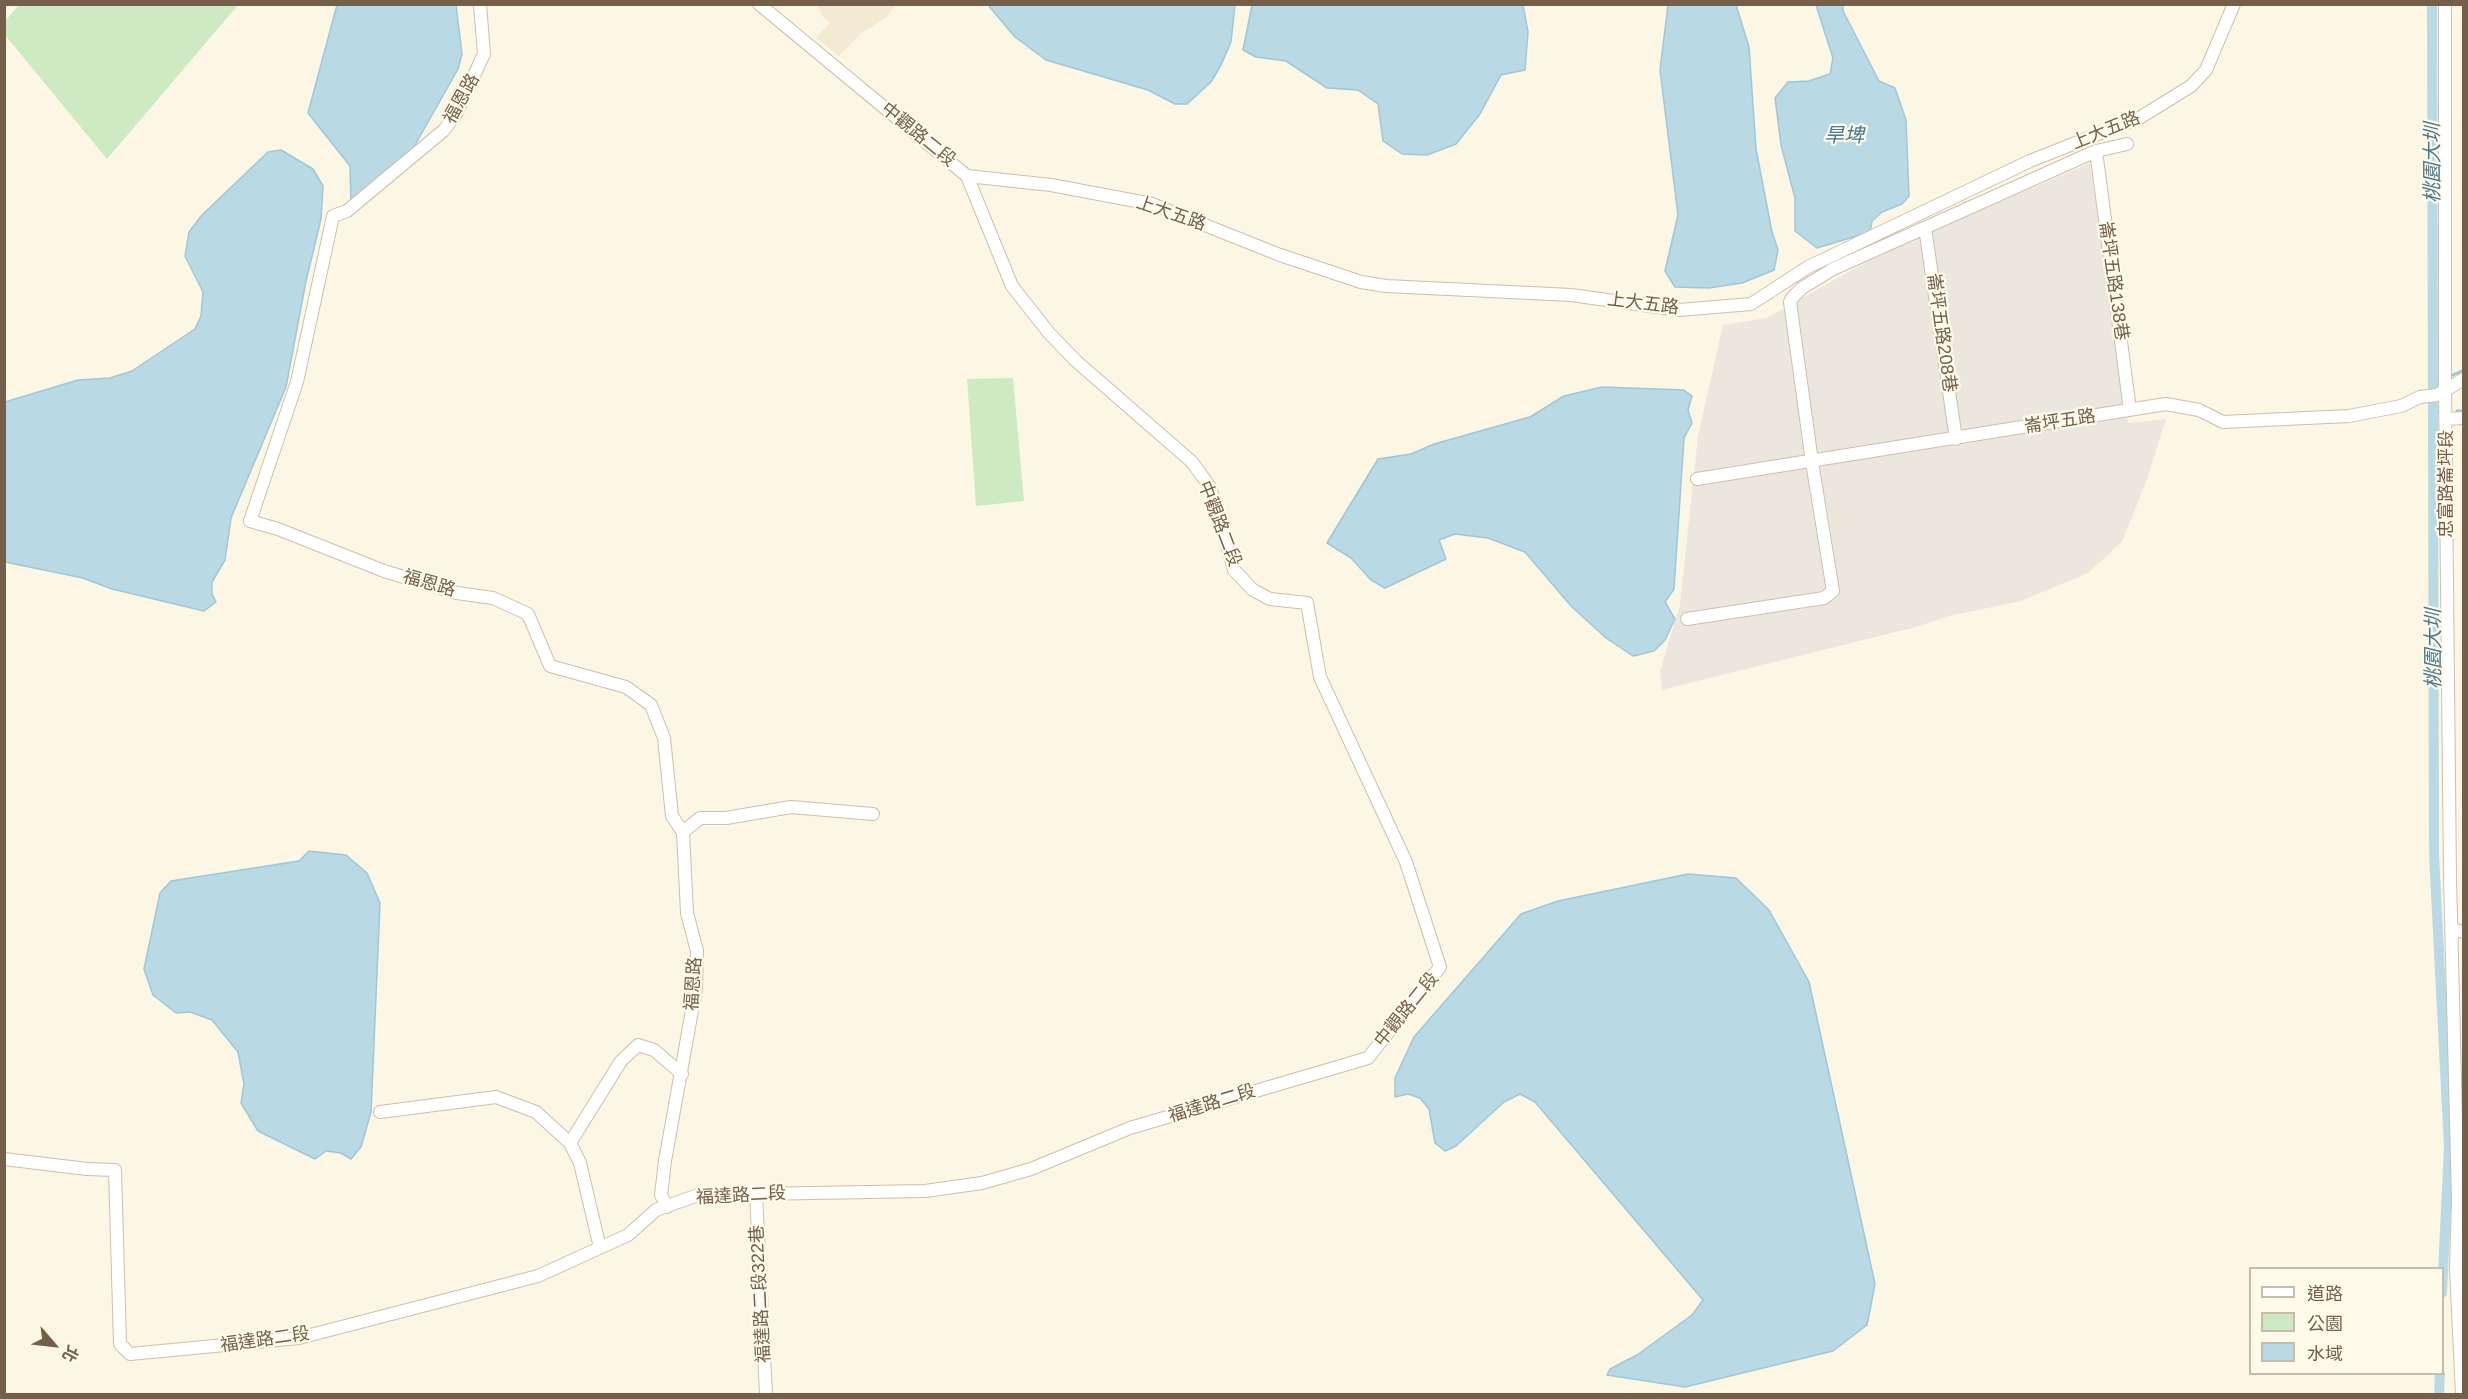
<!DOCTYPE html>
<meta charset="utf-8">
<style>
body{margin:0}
#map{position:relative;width:2468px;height:1399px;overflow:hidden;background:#fcf6e4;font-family:Arial,"Noto Sans TC",sans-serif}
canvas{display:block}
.frame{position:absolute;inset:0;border:6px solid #745f4a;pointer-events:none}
.legend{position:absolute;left:2249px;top:1267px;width:195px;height:108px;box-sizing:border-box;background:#fffaea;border:2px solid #c7bcaa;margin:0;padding:8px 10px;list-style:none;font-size:18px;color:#745f4a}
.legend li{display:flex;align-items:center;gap:12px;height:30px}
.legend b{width:30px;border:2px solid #c7bcaa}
.north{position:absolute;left:24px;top:1315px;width:60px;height:60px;-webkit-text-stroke:4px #fffaea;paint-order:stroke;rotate:118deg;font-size:16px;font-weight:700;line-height:24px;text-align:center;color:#745f4a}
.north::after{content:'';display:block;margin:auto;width:21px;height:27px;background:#745f4a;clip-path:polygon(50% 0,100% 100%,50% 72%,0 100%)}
</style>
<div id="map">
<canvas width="2468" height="1399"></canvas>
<div class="frame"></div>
<ul class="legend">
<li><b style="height:8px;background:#fff"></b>道路</li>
<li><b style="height:16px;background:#cdeac3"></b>公園</li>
<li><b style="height:16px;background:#b9d9e5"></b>水域</li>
</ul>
<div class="north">北</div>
</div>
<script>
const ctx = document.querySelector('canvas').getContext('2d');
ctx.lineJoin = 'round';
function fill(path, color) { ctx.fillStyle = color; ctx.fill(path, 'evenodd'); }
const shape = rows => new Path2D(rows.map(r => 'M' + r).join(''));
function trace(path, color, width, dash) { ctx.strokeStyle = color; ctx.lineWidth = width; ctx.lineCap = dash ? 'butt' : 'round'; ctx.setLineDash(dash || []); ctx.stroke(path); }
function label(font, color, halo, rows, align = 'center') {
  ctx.font = font + ' Arial,"Noto Sans TC",sans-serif'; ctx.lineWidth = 4.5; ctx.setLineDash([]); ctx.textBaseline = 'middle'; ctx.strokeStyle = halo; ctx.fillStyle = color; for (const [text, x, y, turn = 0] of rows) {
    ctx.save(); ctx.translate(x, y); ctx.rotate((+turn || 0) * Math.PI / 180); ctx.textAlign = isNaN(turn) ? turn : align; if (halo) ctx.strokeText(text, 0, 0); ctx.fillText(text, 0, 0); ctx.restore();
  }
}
const residential = shape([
 [817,5,895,5,887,17,861,33,839,56,816,38,830,23,823,17]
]);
const industrial = shape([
 [2090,163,2128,423,2166,419,2146,482,2122,542,2088,573,2021,601,1949,616,1916,627,1662,690,1660,671,1680,605,1698,436,1723,325,1767,318,1880,254]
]);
const green = shape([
 [19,5,19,4,238,5,107,159,5,35,5,21],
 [1013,378,1024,501,976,506,967,379]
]);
const water = shape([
 [337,5,456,5,462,54,458,69,410,154,351,204,350,166,308,113,337,5],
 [988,5,1235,5,1231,42,1221,65,1211,82,1187,104,1175,104,1148,90,1046,60,1015,37,988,5],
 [1252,5,1523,5,1528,32,1525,70,1501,75,1480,114,1456,144,1427,155,1402,154,1383,141,1378,104,1358,90,1327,88,1286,61,1256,57,1243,50,1252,5],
 [1668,5,1736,5,1749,47,1756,149,1772,232,1778,250,1774,270,1742,283,1709,288,1675,287,1665,271,1678,215,1660,70,1668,5],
 [1816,5,1843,5,1843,11,1879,81,1895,88,1906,120,1909,196,1902,204,1882,212,1872,221,1870,232,1817,248,1795,231,1795,198,1781,145,1775,98,1788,82,1809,81,1830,74,1833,58,1816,5],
 [281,150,313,169,323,186,321,219,306,281,286,387,231,518,225,560,212,582,212,594,216,602,204,611,112,589,83,578,5,562,5,402,78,380,110,378,132,371,195,329,201,316,203,292,185,256,189,232,202,215,268,152,281,150],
 [1602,387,1684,390,1692,396,1688,410,1692,423,1684,438,1674,589,1665,602,1675,619,1665,640,1654,651,1633,656,1606,638,1571,606,1525,552,1488,538,1455,534,1439,540,1446,559,1385,588,1371,580,1351,558,1327,543,1378,459,1411,454,1434,444,1530,417,1564,396,1602,387],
 [309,851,346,855,367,873,380,903,371,1112,361,1147,351,1159,341,1153,326,1151,315,1159,258,1131,241,1103,244,1084,238,1052,212,1020,190,1012,176,1013,153,995,144,969,160,893,171,881,299,861,309,851],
 [1688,874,1736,878,1769,910,1809,982,1875,1284,1867,1325,1833,1351,1685,1387,1607,1375,1610,1369,1637,1355,1692,1315,1703,1300,1535,1102,1520,1094,1504,1102,1456,1146,1445,1151,1435,1143,1429,1109,1420,1098,1408,1094,1395,1097,1395,1078,1414,1037,1521,914,1558,901,1688,874]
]);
const stream = shape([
 [2453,375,2464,370],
 [2433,385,2438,382],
 [2457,411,2464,411],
 [2433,413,2438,412]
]);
const canal = shape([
 [2432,4,2434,854,2449,1147,2442,1293],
 [2439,1394,2440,1374]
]);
const minor = shape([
 [480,4,484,54,455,116,443,131,347,211,333,216,297,382,250,521,278,529,384,571,457,593,493,598,528,614,550,666,626,687,651,705,664,738,672,816,683,832,687,913,697,951,696,988,665,1161,661,1195,667,1207],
 [2445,4,2445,388,2450,878,2458,1200,2456,1269,2462,1394],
 [2096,151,2130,410],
 [967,176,1051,185,1152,204,1280,255,1361,282,1386,286,1571,295,1679,310,1751,304,1808,267,2030,161,2141,117,2191,86,2206,70,2234,4],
 [1925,228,1956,439],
 [2447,419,2464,418],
 [1697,479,2166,404,2199,410,2223,422,2349,416,2401,406,2420,397,2437,395,2464,379],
 [1687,619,1824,598,1833,591,1812,462,1790,302,1792,298,1802,288,1833,269,2096,151,2127,144],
 [683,832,700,818,726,818,791,807,873,814],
 [2451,929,2464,932],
 [380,1112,496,1097,536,1112,570,1143,580,1163,600,1248],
 [570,1143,621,1061,638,1045,654,1050,682,1074],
 [4,1159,87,1169,115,1170,120,1344,130,1354,299,1338,538,1276,628,1235,656,1210,698,1195,925,1191,982,1183,1031,1169,1130,1128,1368,1058,1440,967,1406,862,1320,677,1307,603,1270,599,1253,590,1234,570,1210,487,1192,462,1076,361,1049,333,1012,286,967,176,759,4],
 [756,1194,766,1394]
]);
const streetNames = [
 ["福恩路",462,99,-61],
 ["上大五路",2106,131,-22],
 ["中觀路二段",918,135,39],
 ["上大五路",1171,214,19],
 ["崙坪五路138巷",2113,281,82],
 ["上大五路",1643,304,7],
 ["崙坪五路208巷",1941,333,82],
 ["崙坪五路",2060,422,-9],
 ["忠富路崙坪段",2447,484,-90],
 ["中觀路二段",1219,524,69],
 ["福恩路",429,584,16],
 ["福恩路",694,984,-86],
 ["中觀路二段",1407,1010,-51],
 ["福達路二段",1212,1104,-17],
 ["福達路二段",741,1196,-3],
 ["福達路二段322巷",761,1294,-93],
 ["福達路二段",265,1340,-8]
];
const waterNames = [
 ["旱埤",1844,136],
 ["桃園大圳",2433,163,-90],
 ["桃園大圳",2434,649,-90]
];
fill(residential, '#f4e9d2');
fill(industrial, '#ece7de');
fill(green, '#cdeac3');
fill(water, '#b9d9e5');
trace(water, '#9fc7d7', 1.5);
trace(stream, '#9fc7d7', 3);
trace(canal, '#b9d9e5', 10);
trace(minor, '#cebfab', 14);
trace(minor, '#fff', 12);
label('18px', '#745f4a', '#fffaea', streetNames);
label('italic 20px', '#46788f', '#fffaea', waterNames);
</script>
